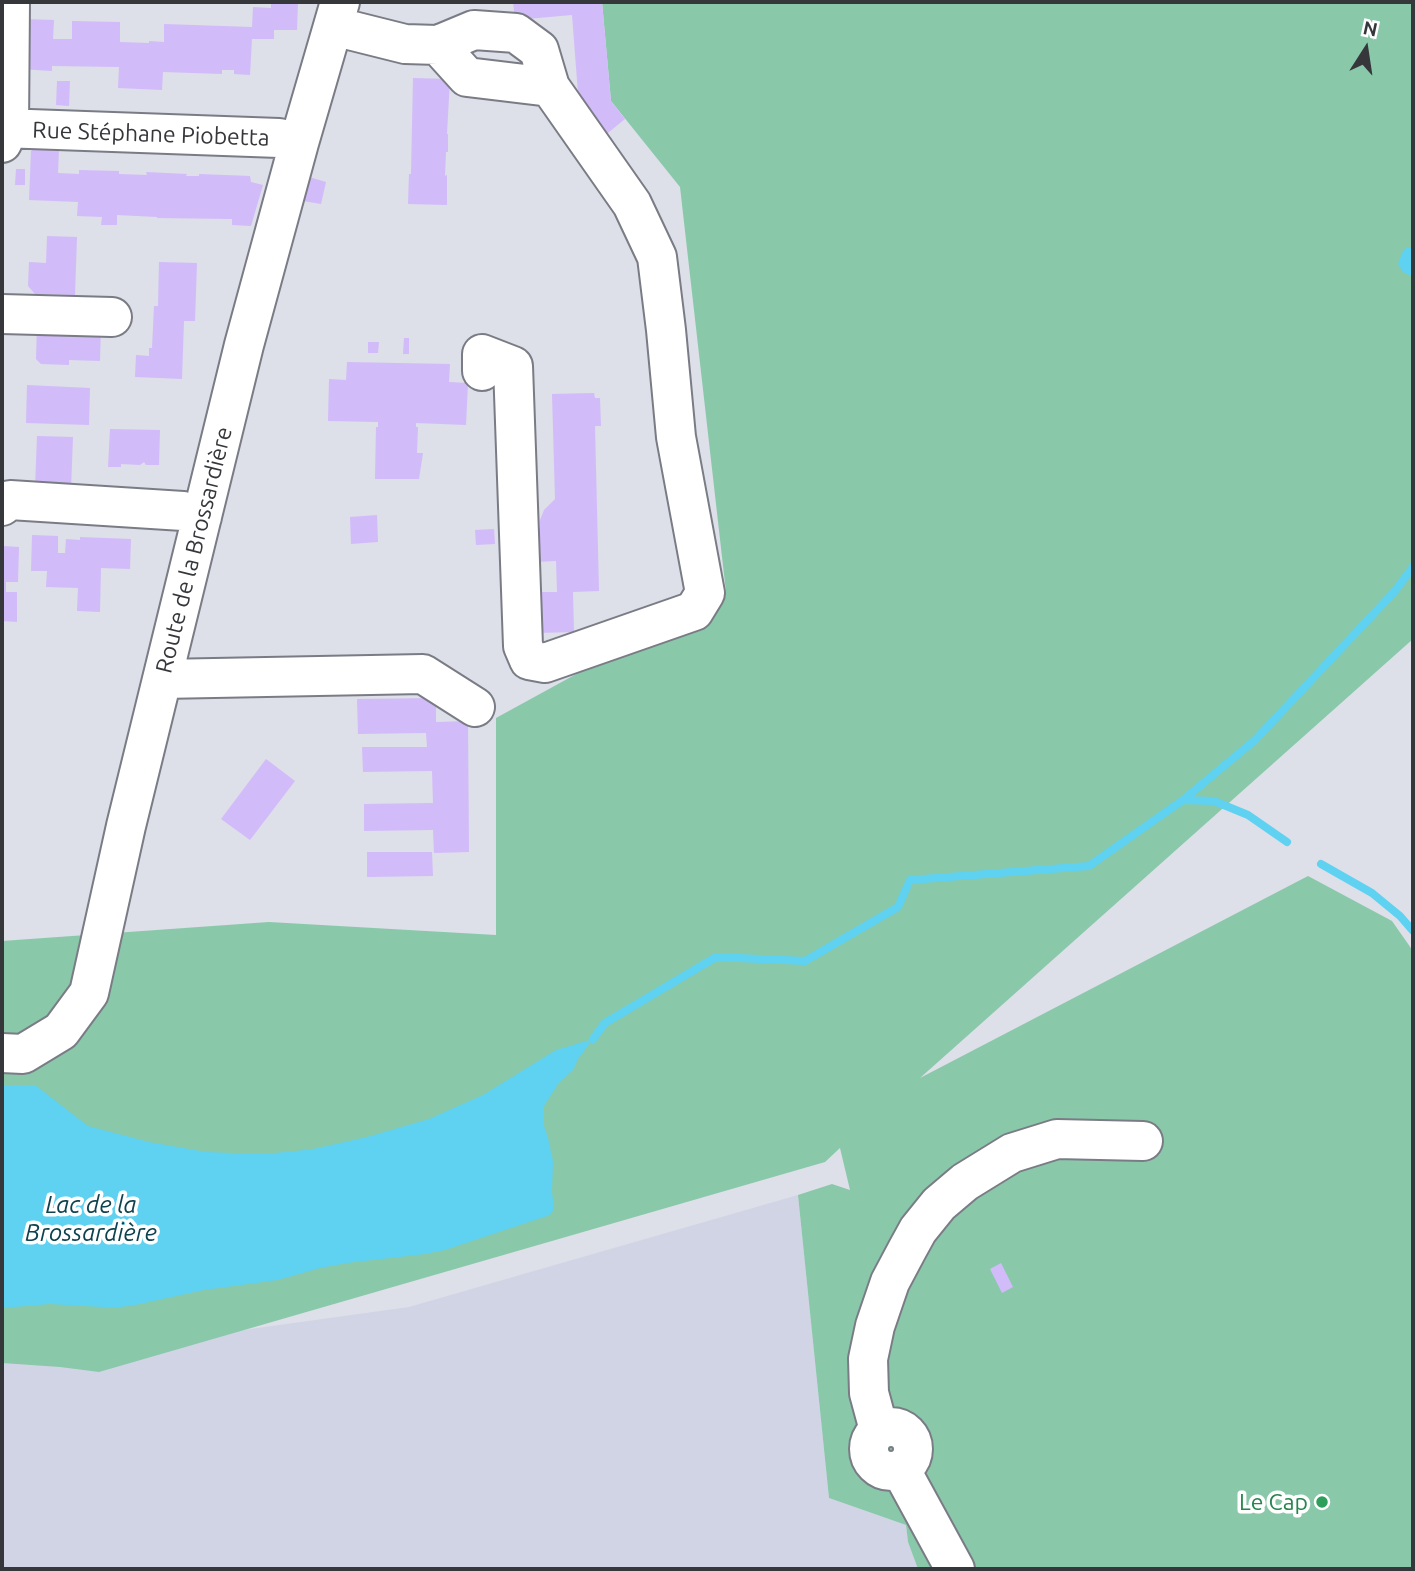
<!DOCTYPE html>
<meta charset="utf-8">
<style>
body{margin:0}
#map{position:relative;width:1415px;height:1571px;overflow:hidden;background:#dddfe9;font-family:Ubuntu,sans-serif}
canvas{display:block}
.frame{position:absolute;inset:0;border:4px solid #36373b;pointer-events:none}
.north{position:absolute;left:1331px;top:14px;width:70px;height:70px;-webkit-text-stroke:5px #fff;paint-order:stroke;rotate:12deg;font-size:19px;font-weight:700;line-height:28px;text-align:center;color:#36373b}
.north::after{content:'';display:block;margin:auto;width:24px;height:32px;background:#36373b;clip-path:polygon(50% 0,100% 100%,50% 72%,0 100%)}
</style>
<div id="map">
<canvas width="1415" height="1571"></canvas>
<div class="frame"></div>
<div class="north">N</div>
</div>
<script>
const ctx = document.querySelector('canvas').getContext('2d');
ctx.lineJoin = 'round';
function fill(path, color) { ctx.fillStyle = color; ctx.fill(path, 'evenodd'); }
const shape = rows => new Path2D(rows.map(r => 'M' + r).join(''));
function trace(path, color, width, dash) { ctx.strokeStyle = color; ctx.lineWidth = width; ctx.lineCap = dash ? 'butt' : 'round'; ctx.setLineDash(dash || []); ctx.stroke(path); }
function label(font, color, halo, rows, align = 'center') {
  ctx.font = font + ' Ubuntu,sans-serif'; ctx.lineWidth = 7; ctx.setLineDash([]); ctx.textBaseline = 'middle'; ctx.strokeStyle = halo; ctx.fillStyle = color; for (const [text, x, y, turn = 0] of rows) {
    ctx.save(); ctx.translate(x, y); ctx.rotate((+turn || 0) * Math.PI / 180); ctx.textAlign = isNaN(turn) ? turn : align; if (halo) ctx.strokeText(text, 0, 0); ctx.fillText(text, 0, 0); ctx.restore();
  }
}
const built = shape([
 [798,1195,829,1498,906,1525,908,1542,918,1569,2,1569,2,1358,92,1351,409,1307]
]);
const green = shape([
 [602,2,1413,2,1413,639,920,1078,1308,876,1392,921,1413,951,1413,1569,918,1569,908,1542,906,1525,829,1498,798,1195,832,1184,850,1190,840,1148,825,1162,99,1372,60,1367,2,1363,2,941,269,922,496,935,496,718,726,592,680,187,611,101]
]);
const water = shape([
 [1411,247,1413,248,1413,277,1403,272,1398,264,1402,253,1406,248],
 [593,1039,578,1059,573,1070,558,1084,544,1106,544,1126,548,1138,553,1161,552,1192,554,1209,550,1215,445,1250,425,1254,347,1263,320,1268,278,1280,204,1290,135,1305,121,1307,102,1307,50,1304,2,1308,2,1085,35,1085,88,1126,149,1142,206,1152,260,1154,287,1152,313,1149,367,1137,429,1119,483,1095,556,1050]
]);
const stream = shape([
 [1183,800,1214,801,1248,815,1287,842],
 [1321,864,1372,893,1400,916,1413,931],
 [593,1039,605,1023,716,957,805,961,898,907,910,880,1089,866,1183,800,1255,740,1394,592,1413,567]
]);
const building = shape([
 [271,2,298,2,297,30,274,30,274,39,252,39,250,75,234,74,234,70,222,70,222,74,163,72,162,90,118,88,119,67,52,66,52,71,20,69,22,19,54,20,53,39,72,39,72,21,120,22,120,42,149,43,149,41,164,42,164,24,252,27,253,7,271,8],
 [513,2,602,2,611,101,625,119,603,137,579,106,572,15,515,20],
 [413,78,450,79,447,134,448,134,448,152,446,152,445,176,447,175,447,205,408,204,409,174,411,174],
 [57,81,70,81,69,106,56,105],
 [35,148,59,149,58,173,79,174,79,170,119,171,119,174,147,175,146,172,187,174,186,176,199,176,199,174,250,176,251,182,263,185,251,226,232,225,232,219,157,218,157,217,117,215,117,225,101,225,102,217,77,216,78,202,29,200,31,151],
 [16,169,25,169,25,185,15,185],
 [309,177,326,182,321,204,303,201],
 [47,236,77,237,75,295,35,294,28,286,29,262,46,263],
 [159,262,197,263,195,321,184,321,182,379,135,377,136,355,149,356,149,348,152,348,154,306,158,306],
 [37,324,101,326,100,361,69,360,69,365,41,364,36,359],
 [404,338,409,338,409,354,403,354],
 [368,342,379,342,378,353,368,353],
 [347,362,450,364,449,382,468,383,466,425,416,423,416,427,418,427,417,453,423,453,419,479,375,479,376,427,378,427,378,422,328,421,329,379,346,380],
 [27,385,90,388,89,425,26,423],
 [594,393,595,398,600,398,601,426,595,426,599,591,573,592,574,632,538,633,537,592,557,592,556,561,536,562,535,528,540,528,540,520,544,510,555,499,552,394],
 [110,429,160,430,159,465,146,465,144,462,140,465,121,464,121,467,108,467],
 [37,436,73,437,71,489,35,488],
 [377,515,378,542,351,544,350,517],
 [494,529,495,544,476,545,475,530],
 [32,535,58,536,58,553,65,553,66,539,80,540,80,537,131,539,130,569,101,568,100,612,77,611,78,588,46,587,47,571,31,571],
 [3,546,19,547,18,582,6,582,6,592,17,592,17,622,2,621],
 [436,698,436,722,468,721,469,852,434,853,433,830,364,831,364,804,433,803,432,771,363,772,362,747,427,747,426,733,358,734,357,699],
 [266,759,295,781,250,840,221,819],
 [367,852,432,852,433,876,367,877],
 [1001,1263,1013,1287,1002,1293,990,1269]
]);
const minor = shape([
 [333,26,405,44,438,45,474,30,516,33,539,50,550,87,467,77,438,45],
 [2,128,279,138,299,143],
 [2,143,9,128,10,2],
 [2,314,112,317],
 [482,371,482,354,513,366,523,646,529,660,545,663,694,611,705,593,676,437,666,330,657,257,632,204,550,87],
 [2,506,10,500,183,511,202,517],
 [162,679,423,674,475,707],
 [2,1053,23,1054,61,1031,89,993,126,826,244,345,299,143,340,2],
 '869 1449a22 22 0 1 1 44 0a22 22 0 1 1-44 0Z',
 [879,1430,869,1393,868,1359,875,1326,890,1282,907,1250,918,1230,939,1204,965,1182,1012,1153,1057,1139,1143,1141],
 [901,1470,955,1569]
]);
const markers = [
 [1322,1502,7,"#2e9e5b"]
];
const streetNames = [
 ["Rue Stéphane Piobetta",151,134,2],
 ["Route de la Brossardière",194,550,-76]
];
const leisureNames = [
 ["Le Cap",1308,1502]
];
const waterNames = [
 ["Lac de la",91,1205],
 ["Brossardière",91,1233]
];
fill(built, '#d1d4e5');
fill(green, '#8ac8aa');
fill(water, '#5fd1f1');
trace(stream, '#5fd1f1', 8);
fill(building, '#d2bbf9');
trace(minor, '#7a7c85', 42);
trace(minor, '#fff', 38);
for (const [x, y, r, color] of markers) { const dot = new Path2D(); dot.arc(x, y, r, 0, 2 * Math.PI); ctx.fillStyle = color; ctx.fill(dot); trace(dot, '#fff', 2.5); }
label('23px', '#36373b', '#fff', streetNames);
label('23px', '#27864d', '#fff', leisureNames, 'right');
label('italic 24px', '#0e424f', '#fff', waterNames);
</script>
